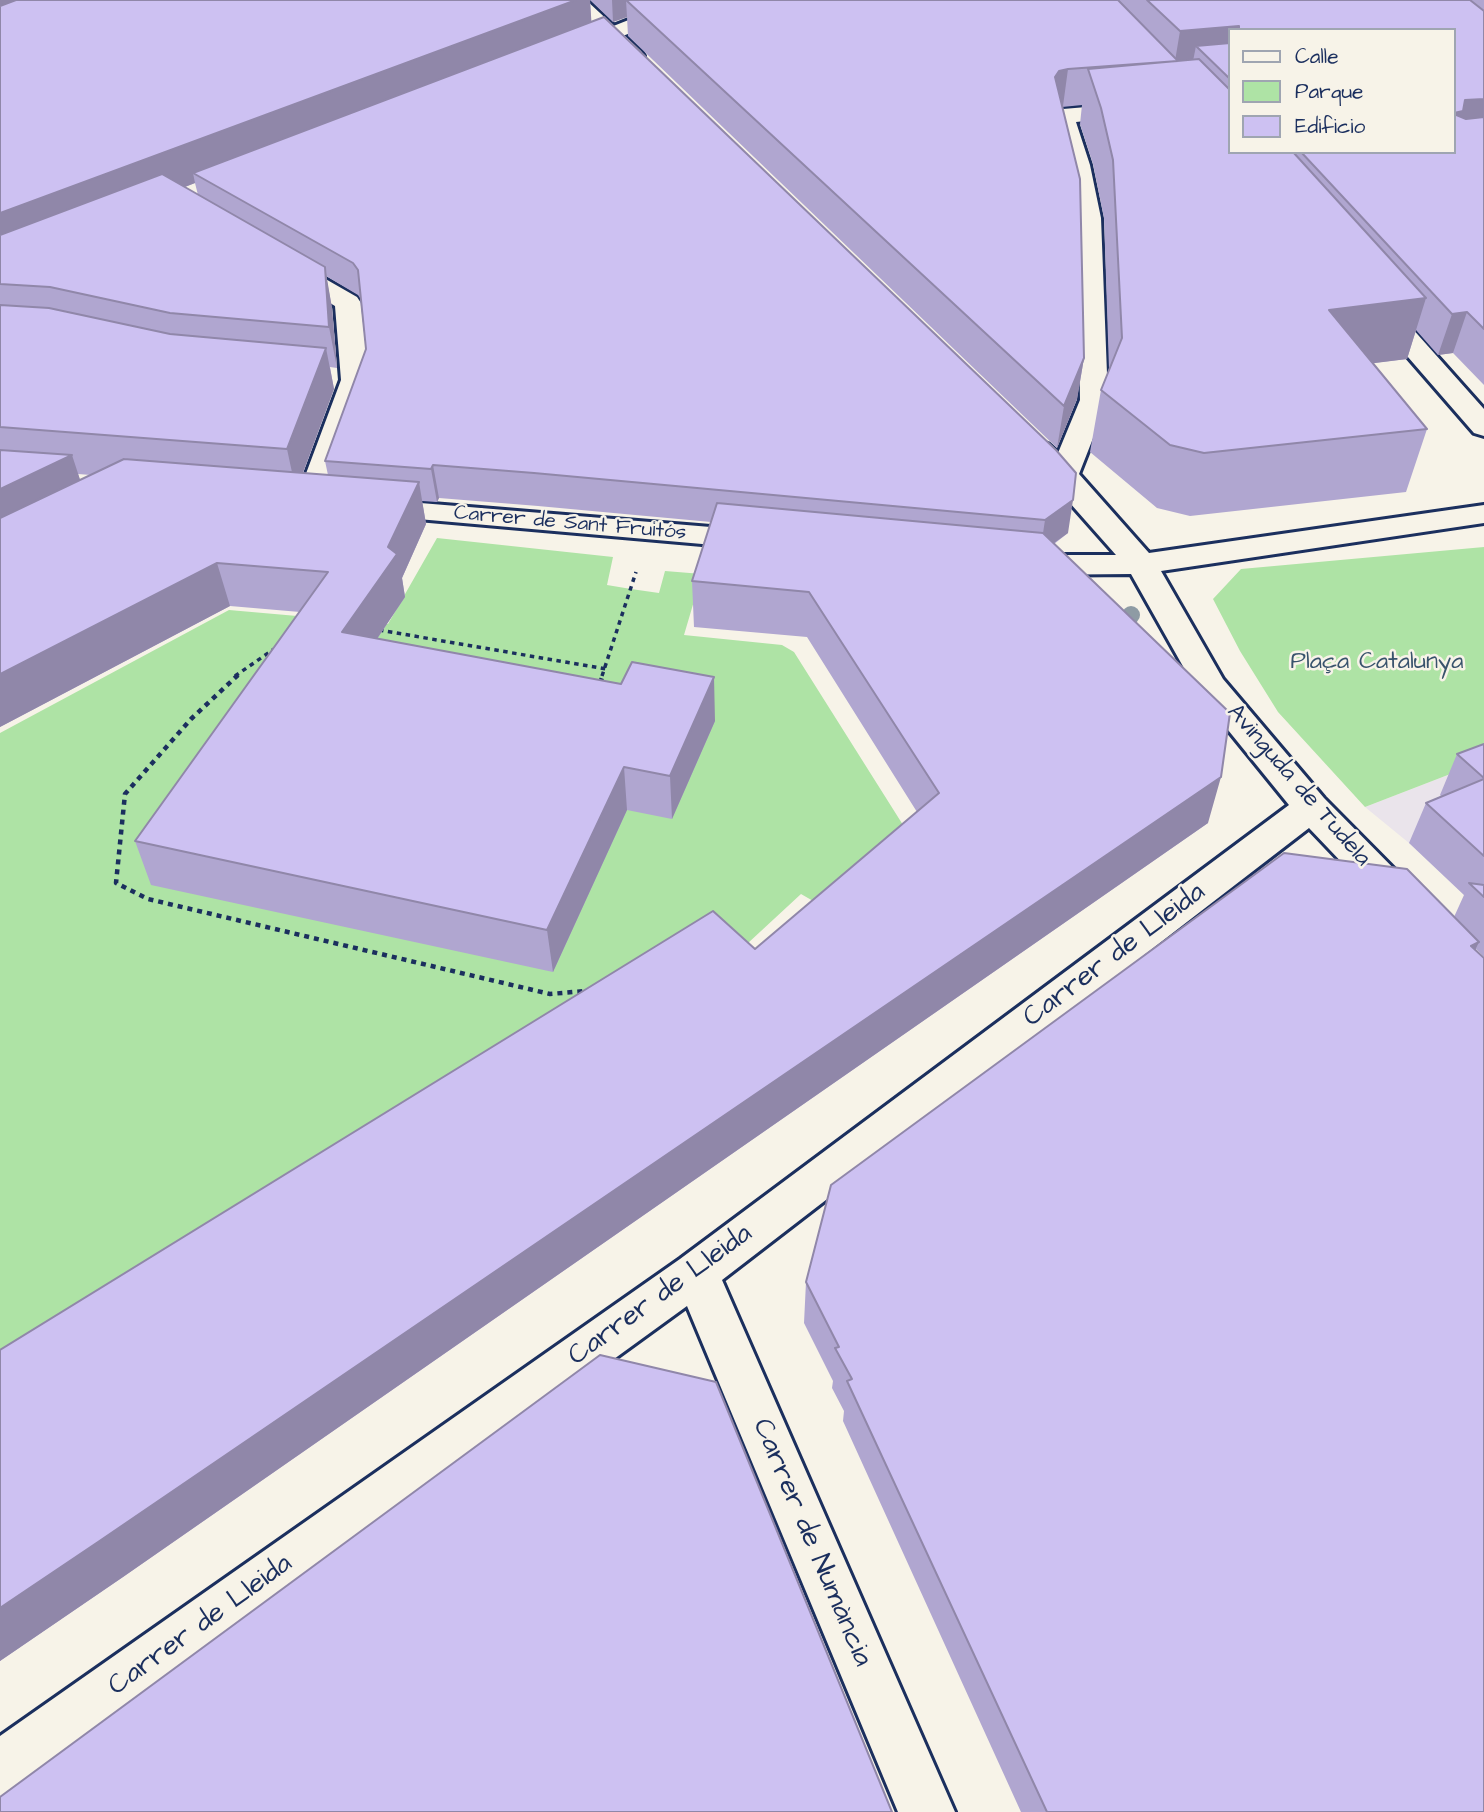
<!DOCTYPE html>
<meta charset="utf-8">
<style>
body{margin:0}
#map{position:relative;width:1484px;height:1812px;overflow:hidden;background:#f7f3e8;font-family:"Architects Daughter",sans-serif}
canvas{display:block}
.legend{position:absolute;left:1228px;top:28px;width:228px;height:126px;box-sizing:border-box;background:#f7f3e8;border:2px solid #9fa5b1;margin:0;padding:9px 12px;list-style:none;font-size:21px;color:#1b2f5e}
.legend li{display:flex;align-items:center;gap:14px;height:35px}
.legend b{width:35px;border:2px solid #9fa5b1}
</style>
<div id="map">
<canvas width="1484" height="1812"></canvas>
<ul class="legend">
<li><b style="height:9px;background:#f7f3e8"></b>Calle</li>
<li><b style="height:19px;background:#aee3a5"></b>Parque</li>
<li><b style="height:19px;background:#cdc1f2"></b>Edificio</li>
</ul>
</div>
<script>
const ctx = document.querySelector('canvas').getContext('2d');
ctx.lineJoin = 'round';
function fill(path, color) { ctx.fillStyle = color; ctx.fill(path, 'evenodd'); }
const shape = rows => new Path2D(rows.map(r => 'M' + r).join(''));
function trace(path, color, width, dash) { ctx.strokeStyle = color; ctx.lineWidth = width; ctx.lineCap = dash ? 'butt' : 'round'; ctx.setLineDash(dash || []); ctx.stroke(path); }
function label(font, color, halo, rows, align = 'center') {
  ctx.font = font + ' "Architects Daughter",sans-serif'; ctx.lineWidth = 5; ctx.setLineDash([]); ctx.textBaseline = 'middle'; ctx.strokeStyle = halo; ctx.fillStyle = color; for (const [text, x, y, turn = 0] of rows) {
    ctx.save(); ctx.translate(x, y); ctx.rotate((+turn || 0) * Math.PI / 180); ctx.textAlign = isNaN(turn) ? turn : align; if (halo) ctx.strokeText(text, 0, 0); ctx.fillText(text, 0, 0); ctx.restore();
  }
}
const built = shape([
 [1484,761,1484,914,1409,843,1365,807]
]);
const green = shape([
 [437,538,613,557,607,585,631,589,659,593,665,571,702,574,684,635,782,645,794,652,915,844,827,909,801,894,734,956,0,1366,0,733,229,610,388,624],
 [1484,547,1484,761,1365,807,1278,712,1240,651,1213,599,1241,569]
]);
const pathFar1 = shape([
 [379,630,606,669],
 [235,676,277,647],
 [602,676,636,572]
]);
const path = shape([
 [238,675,191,719,125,794,116,883,148,899,550,994,585,991],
 [600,683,603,675]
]);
const minor = shape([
 [564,0,586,0,641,51,644,56,641,61,625,61,564,0],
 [1134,103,1142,105,1145,110,1142,115,1076,122,1090,165,1101,218,1108,400,1079,474,1149,553,1484,505,1484,523,1161,571,1223,679,1324,798,1417,892,1422,902,1417,912,1403,916,1389,912,1309,828,722,1280,955,1812,898,1812,687,1306,20,1790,0,1798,0,1736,680,1259,1289,805,1198,693,1131,574,1024,575,1013,572,1008,565,1013,558,1024,555,1116,555,1023,450,1028,444,1038,441,1048,444,1058,453,1080,400,1077,218,1066,165,1052,116,1055,111,1063,109,1134,103],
 [285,258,294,261,357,297,361,303,369,380,325,503,321,509,310,512,299,509,295,503,341,380,335,306,276,271,272,266,276,261,285,258],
 [1377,297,1386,299,1484,409,1484,436,1474,433,1368,311,1364,305,1368,299,1377,297],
 [372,499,759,531,770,533,775,540,770,547,759,549,361,514,357,508,361,502,372,499]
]);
const tertiary = shape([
 [679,0,707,0,704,4,577,54,570,56,563,54,559,50,563,46,679,0]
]);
const trees = [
 [1131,615]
];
const wall = shape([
 [0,0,590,0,591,22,1068,533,1054,544,1208,823,123,1577,0,1661,0,1350,755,949,917,812,807,637,694,627,692,581,711,522,538,506,439,498,437,502,422,501,426,524,402,578,405,597,377,639,715,721,672,819,627,810,553,972,151,885,135,841,300,612,230,606,0,727],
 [195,183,198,195,185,187],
 [326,276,358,295,360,298,366,349,325,461,328,475,303,473,334,389,330,367,337,368,332,308],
 [78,474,91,475,80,480],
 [590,0,1484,0,1484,385,1453,353,1438,355,1416,330,1407,359,1373,363,1427,429,1406,492,1190,516,1157,508,1090,452,1101,390,1109,369,1104,218,1093,164,1080,124,1082,105,1062,107,1084,358,1077,399,1057,448,628,36,627,17,613,22],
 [1230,30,1454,30,1454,152,1230,152],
 [1484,744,1484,957,1476,949,1475,950,1484,1812,1021,1812,843,1421,844,1411,832,1388,833,1381,804,1323,806,1282,1454,917,1464,895,1409,843,1426,803,1441,796,1440,795,1457,754]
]);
const shadedWall = shape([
 [0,0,76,0,0,28],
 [576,0,590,0,592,31,193,173,195,183,0,258,0,213],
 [612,0,672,0,626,0,627,17,613,22],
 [1239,26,1238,30,1230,30,1230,62,1196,46,1192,66,1175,61,1180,31],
 [1068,69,1063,106,1054,108,1055,77,1059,71],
 [1484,99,1484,135,1454,113,1465,100],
 [325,267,332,308,337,368,329,327],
 [1426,298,1407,359,1312,371,1329,310],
 [1467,312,1453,353,1438,355,1452,314],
 [326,348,334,389,296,491,287,449],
 [1084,358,1077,399,1057,448,1064,406],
 [72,455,86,498,0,539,0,489],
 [433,465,439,498,437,502,431,469],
 [419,482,426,524,402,578,405,597,352,676,342,632,388,547],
 [1073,500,1068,533,1040,553,1045,520],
 [217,563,230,606,0,727,0,674],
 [714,677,715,721,672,819,670,776],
 [624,767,627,810,553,972,547,930],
 [1221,777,1208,823,123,1577,0,1661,0,1608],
 [1479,942,1457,988,1471,946]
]);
const building = shape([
 [16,0,576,0,0,213,0,6,16,0],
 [626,0,1118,0,1178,61,1068,69,1059,71,1055,77,1080,179,1084,358,1064,406,626,0],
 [1147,0,1470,0,1484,11,1484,99,1465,100,1463,111,1454,113,1454,30,1239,30,1239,26,1180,31,1147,0],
 [604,17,1056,450,1076,473,1073,500,1045,520,534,473,433,465,431,469,325,461,366,349,358,270,353,263,193,173,604,17],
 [1230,43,1230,79,1196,46,1230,43],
 [1199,59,1230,90,1230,152,1293,152,1426,298,1329,310,1427,429,1204,453,1170,445,1101,390,1122,338,1113,160,1101,108,1088,69,1199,59],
 [1454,114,1466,119,1484,117,1484,329,1467,312,1452,314,1301,152,1454,152,1454,114],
 [162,174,325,267,329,327,170,313,50,287,0,284,0,235,162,174],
 [0,305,49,308,170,334,326,348,287,449,0,427,0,305],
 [0,450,72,455,0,489,0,450],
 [124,459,419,482,388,547,397,554,342,632,621,684,632,662,714,677,670,776,624,767,547,930,135,841,328,572,217,563,0,674,0,518,124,459],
 [717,503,1043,533,1230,713,1221,777,98,1542,0,1608,0,1350,713,911,755,949,939,793,809,592,692,581,717,503],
 [1484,744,1484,778,1457,754,1484,744],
 [1484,779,1484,856,1426,803,1484,779],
 [1284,853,1407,869,1479,942,1471,946,1484,958,1484,1812,1047,1812,847,1381,852,1379,835,1348,839,1347,806,1282,831,1185,1284,853],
 [1469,883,1484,885,1484,897,1469,883],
 [600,1355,716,1382,892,1812,0,1812,0,1797,600,1355]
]);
const farStreetnames = [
 ["Carrer de Sant Fruitós",570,524,5]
];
const parkNames = [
 ["Plaça Catalunya",1377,663]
];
const streetNames = [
 ["Avinguda de Tudela",1298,786,49]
];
const nearStreetnames = [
 ["Carrer de Lleida",1115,956,-37],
 ["Carrer de Lleida",661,1296,-36],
 ["Carrer de Numància",811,1543,67],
 ["Carrer de Lleida",201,1626,-36]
];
fill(built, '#eae4eb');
fill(green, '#aee3a5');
trace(minor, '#1b2f5e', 6);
trace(tertiary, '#1b2f5e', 6);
trace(pathFar1, '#1b2f5e', 3.5, [4.5, 4.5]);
trace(path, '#1b2f5e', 4.5, [5, 5]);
fill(minor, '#f7f3e8');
fill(tertiary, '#f7f3e8');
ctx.fillStyle = '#8e9ba4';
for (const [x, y] of trees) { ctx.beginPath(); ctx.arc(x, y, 9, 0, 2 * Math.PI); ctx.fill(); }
fill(wall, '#b0a6d0');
fill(shadedWall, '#9087a9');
fill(building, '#cdc1f2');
trace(building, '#9087a9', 2);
label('21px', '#1b2f5e', '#f7f3e8', farStreetnames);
label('24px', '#38536c', '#f7f3e8', parkNames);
label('24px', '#1b2f5e', '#f7f3e8', streetNames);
label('28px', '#1b2f5e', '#f7f3e8', nearStreetnames);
</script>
